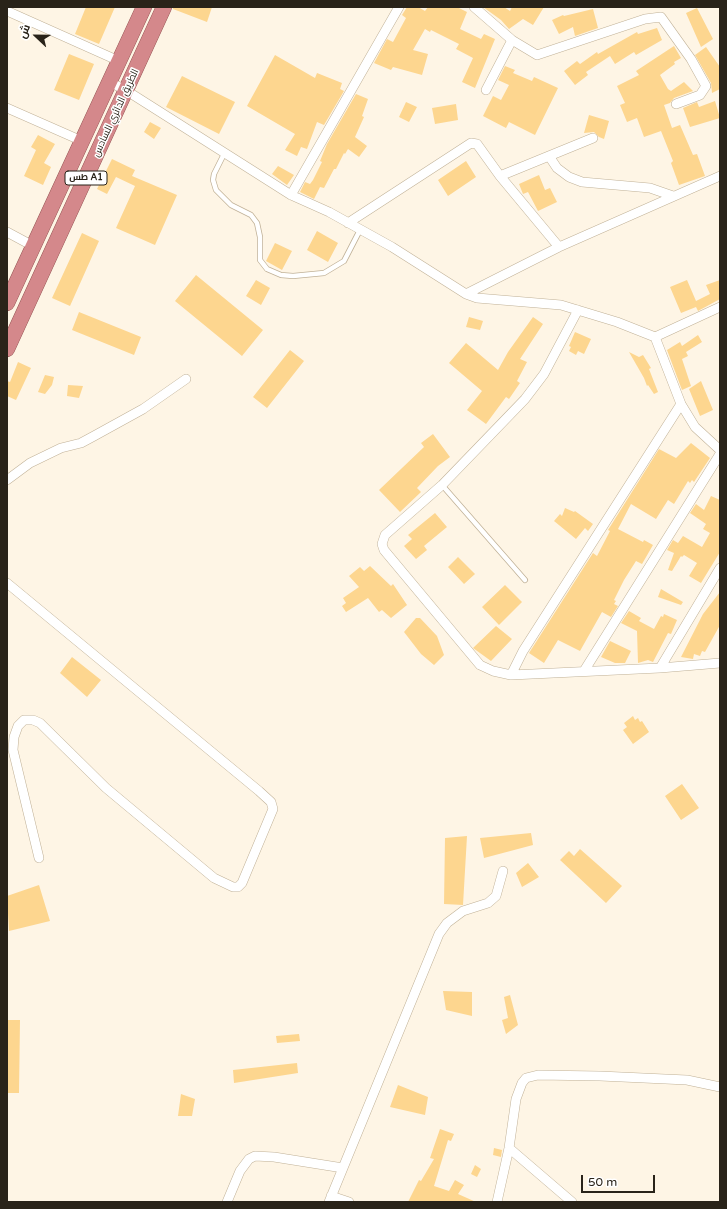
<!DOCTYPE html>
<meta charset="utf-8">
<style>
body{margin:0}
#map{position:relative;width:727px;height:1209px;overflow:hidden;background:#fef5e5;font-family:"Varela Round",Cairo,sans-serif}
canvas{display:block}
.frame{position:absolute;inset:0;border:8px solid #292319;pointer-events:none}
.north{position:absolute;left:16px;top:16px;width:40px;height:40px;-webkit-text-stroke:3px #fff;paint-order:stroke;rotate:292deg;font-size:11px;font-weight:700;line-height:16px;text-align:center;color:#292319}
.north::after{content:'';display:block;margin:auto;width:14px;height:18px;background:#292319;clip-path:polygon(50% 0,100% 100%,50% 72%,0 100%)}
.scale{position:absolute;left:581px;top:1175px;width:74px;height:18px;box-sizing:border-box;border:2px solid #292319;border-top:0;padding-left:5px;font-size:12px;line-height:14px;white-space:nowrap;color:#292319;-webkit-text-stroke:3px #fff;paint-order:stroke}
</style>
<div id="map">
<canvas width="727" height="1209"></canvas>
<div class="frame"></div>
<div class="north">ش</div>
<div class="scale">50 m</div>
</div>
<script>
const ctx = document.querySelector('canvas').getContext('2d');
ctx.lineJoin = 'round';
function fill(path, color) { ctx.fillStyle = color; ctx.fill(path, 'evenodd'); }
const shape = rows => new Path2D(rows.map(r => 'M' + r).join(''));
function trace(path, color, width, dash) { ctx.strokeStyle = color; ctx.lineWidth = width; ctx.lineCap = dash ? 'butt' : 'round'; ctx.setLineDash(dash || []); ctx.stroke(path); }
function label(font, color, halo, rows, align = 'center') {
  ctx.font = font + ' "Varela Round",Cairo,sans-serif'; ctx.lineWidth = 3; ctx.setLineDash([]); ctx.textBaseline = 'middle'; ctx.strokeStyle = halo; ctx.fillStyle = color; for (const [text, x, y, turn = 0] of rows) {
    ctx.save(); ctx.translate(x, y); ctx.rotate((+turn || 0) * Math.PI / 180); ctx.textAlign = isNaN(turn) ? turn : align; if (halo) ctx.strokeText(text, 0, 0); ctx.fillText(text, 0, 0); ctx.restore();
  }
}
const building = shape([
 [86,7,115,7,99,44,75,34],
 [173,7,212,7,207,22,173,9],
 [407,7,418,7,425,11,428,7,457,7,467,12,460,29,481,39,484,34,495,39,475,88,462,82,473,58,456,49,459,44,431,30,430,32,425,29,413,50,428,54,422,75,393,67,391,70,374,63,387,39,393,42,406,18,402,15],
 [483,7,504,7,510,11,512,7,544,7,533,25,523,19,509,29,501,20],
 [697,8,713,39,701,47,686,13],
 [593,9,598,28,575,36,573,27,559,34,552,20,563,15,564,16],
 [657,28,662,40,636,55,634,52,615,64,610,56,586,72,588,75,575,85,564,71,577,61,580,64,597,52,598,54,637,32,638,34],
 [674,46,681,58,674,62,675,64,660,75,668,89,671,91,684,82,693,91,674,98,670,103,664,105,672,128,680,125,693,155,697,154,705,176,679,185,671,163,673,161,661,131,644,137,637,118,627,122,620,105,625,103,617,86,639,75,636,71],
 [706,47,720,67,720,89,712,93,711,83,695,55],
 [69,54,94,64,79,100,54,90],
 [275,55,315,78,317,73,342,83,340,89,344,91,324,125,317,122,307,149,301,147,297,156,285,150,295,134,247,106],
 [505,66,515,70,513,73,532,81,534,77,558,88,535,135,509,122,506,128,483,116,493,96,501,100,509,85,498,80],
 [182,76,235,102,219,134,166,107],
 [356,94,368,99,362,116,364,117,355,137,367,146,359,157,348,149,345,154,344,153,336,169,334,169,324,188,320,187,314,199,300,192,305,182,310,184,313,180,322,162,320,161,327,144],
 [715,101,720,118,690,127,683,108,697,102,699,107],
 [406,102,417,107,409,122,399,117],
 [456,104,458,120,435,124,432,108],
 [589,115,609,121,604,139,599,137,594,132,584,133],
 [150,122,161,128,154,139,144,132],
 [38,135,55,144,44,163,51,167,43,185,24,176,36,150,31,147],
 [112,159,135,170,132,176,177,195,155,245,116,228,135,186,116,177,107,194,97,189],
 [466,161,476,177,448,196,438,180],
 [278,166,294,175,287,185,272,174],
 [539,175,545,190,550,188,557,202,538,211,528,192,523,194,519,184],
 [317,231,338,243,328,262,307,250],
 [82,233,99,241,70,306,52,298],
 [275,243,292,251,282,270,266,261],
 [196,275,263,330,242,356,175,301],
 [256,280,270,288,261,305,246,296],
 [687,280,696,301,710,294,706,285,720,280,720,299,698,311,696,307,681,313,670,287],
 [79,312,141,337,134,355,72,330],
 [469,317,483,321,480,330,466,327],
 [533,317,543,324,520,359,527,362,517,381,520,383,509,399,506,397,486,424,467,410,482,391,449,363,466,343,498,370,508,352],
 [575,332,591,339,584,354,578,351,576,355,569,351,571,347,569,346],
 [698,335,702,342,686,352,688,356,682,359,691,386,682,390,667,350,680,342,682,346],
 [290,350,304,361,267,408,253,397],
 [629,352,639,357,643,355,651,368,649,369,658,392,654,394,648,385,647,386,644,378],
 [18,362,31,368,16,400,7,396,7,381,10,382],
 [45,375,54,377,52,385,45,394,38,392],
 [701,381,713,410,700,416,689,389],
 [68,385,83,386,79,398,67,396],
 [433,434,450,457,438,466,417,488,421,492,400,512,379,490,424,447,421,443],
 [691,443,710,458,694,482,692,480,690,483,688,481,674,504,668,500,656,519,631,504,618,529,643,542,644,540,653,545,642,564,636,561,624,580,614,600,616,601,614,604,618,606,611,617,602,612,580,651,558,640,544,663,529,653,593,553,597,556,610,531,608,530,659,449,676,458],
 [711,496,720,500,720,552,701,583,689,576,697,563,684,555,682,557,681,556,672,571,668,570,674,553,667,550,673,540,678,543,683,536,702,547,710,533,703,529,706,524,690,513,696,504,704,510],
 [565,508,574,512,575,511,593,524,588,531,585,528,576,539,554,521,560,514,562,516],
 [435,513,447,527,424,546,427,550,416,559,404,546,412,539,408,535],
 [458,557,475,574,464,584,448,567],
 [370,566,391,586,393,584,407,605,391,618,382,610,379,612,368,598,346,612,342,606,346,603,343,598,359,587,349,576,360,567,364,571],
 [505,585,522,602,499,625,482,607],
 [661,589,683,602,681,605,658,597],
 [720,592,720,625,705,652,702,651,700,656,694,654,693,659,681,657,703,614],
 [629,611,641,618,639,621,654,629,661,616,663,617,664,614,677,620,671,634,668,633,653,662,648,660,638,663,637,631,621,623],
 [416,618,420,618,437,636,444,655,434,665,421,654,404,632],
 [496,626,512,639,491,661,473,648],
 [610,641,631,651,625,663,615,663,601,657],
 [72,657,101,680,87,697,60,673],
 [633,716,635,720,638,718,640,722,642,721,649,732,633,744,623,730,627,727,624,723],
 [682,784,699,808,681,820,665,796],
 [531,833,533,845,484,858,480,838],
 [467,836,463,905,444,904,445,838],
 [580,849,622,886,606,903,560,860,569,851,574,856],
 [528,863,539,877,522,887,516,873],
 [39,885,50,921,9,931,7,896],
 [443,991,472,992,472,1016,446,1010],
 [510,995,518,1025,506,1034,502,1020,508,1018,504,997],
 [7,1020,20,1020,19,1093,7,1093],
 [299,1034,300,1041,277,1043,276,1036],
 [297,1063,298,1073,234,1083,233,1070],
 [398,1085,428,1097,425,1115,390,1107],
 [181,1094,195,1099,192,1116,178,1116],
 [440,1129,454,1134,451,1141,448,1140,434,1186,449,1191,455,1180,464,1185,458,1194,476,1202,408,1202,419,1180,421,1181,434,1159,430,1158],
 [494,1148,502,1150,501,1157,493,1155],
 [475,1165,481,1169,477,1177,471,1174]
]);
const service = shape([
 [224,154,214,174,213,180,216,190,231,205,251,215,257,223,260,237,260,260,267,269,281,275,293,276,324,273,344,261,360,230],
 [442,485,525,580]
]);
const minor = shape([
 [474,7,512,40,537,55,645,19,661,17,691,59,706,86,700,95,676,104],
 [7,11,119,61],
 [110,82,127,91,291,195,329,212,392,247,466,294,477,298,561,305,617,322,655,337,681,404,695,427,720,450],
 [486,90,512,40],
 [7,108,82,141],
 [549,156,557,168,569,177,582,182,650,188,673,196],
 [500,176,593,138],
 [291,195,399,7],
 [348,223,471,143,477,144,500,176,559,247],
 [7,232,33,246],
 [466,294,559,247,720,176],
 [578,310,544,374,525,399,442,485,385,535,382,544,384,550,480,665,493,671,511,675,660,668,720,663],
 [655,337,720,307],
 [7,480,30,463,61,448,81,443,94,436,143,409,186,379],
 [7,583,259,791,271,802,273,809,242,883,238,887,233,887,214,878,106,788,40,723,33,720,24,720,18,726,14,737,13,750,39,858],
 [660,668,720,568],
 [584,671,720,454],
 [511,675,523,651,681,404],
 [509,1148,572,1202],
 [331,1196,349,1202],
 [227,1202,240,1171,249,1159,255,1156,274,1157,343,1168],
 [329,1202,439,934,447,923,463,911,488,903,496,896,503,871],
 [497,1202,509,1148,516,1099,522,1083,526,1078,538,1075,600,1076,687,1080,720,1087]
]);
const trunk = shape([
 [7,303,144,7],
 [7,349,164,7]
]);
const shields = [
 [86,178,42]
];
const shieldNames = [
 ["طس A1",86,178]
];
const streetNames = [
 ["الطريق الدائري السادس",116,113,-65]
];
fill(building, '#fdd68f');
trace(service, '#c0b197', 6);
trace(minor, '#c0b197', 10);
trace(trunk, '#915150', 16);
trace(service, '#fff', 4.5);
trace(minor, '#fff', 9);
trace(trunk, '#d4888b', 15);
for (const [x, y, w] of shields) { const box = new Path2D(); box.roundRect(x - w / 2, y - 7, w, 14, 3); ctx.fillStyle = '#fff'; ctx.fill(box); trace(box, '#292319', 1); }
label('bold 9px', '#292319', null, shieldNames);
label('10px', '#292319', '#fff', streetNames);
</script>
